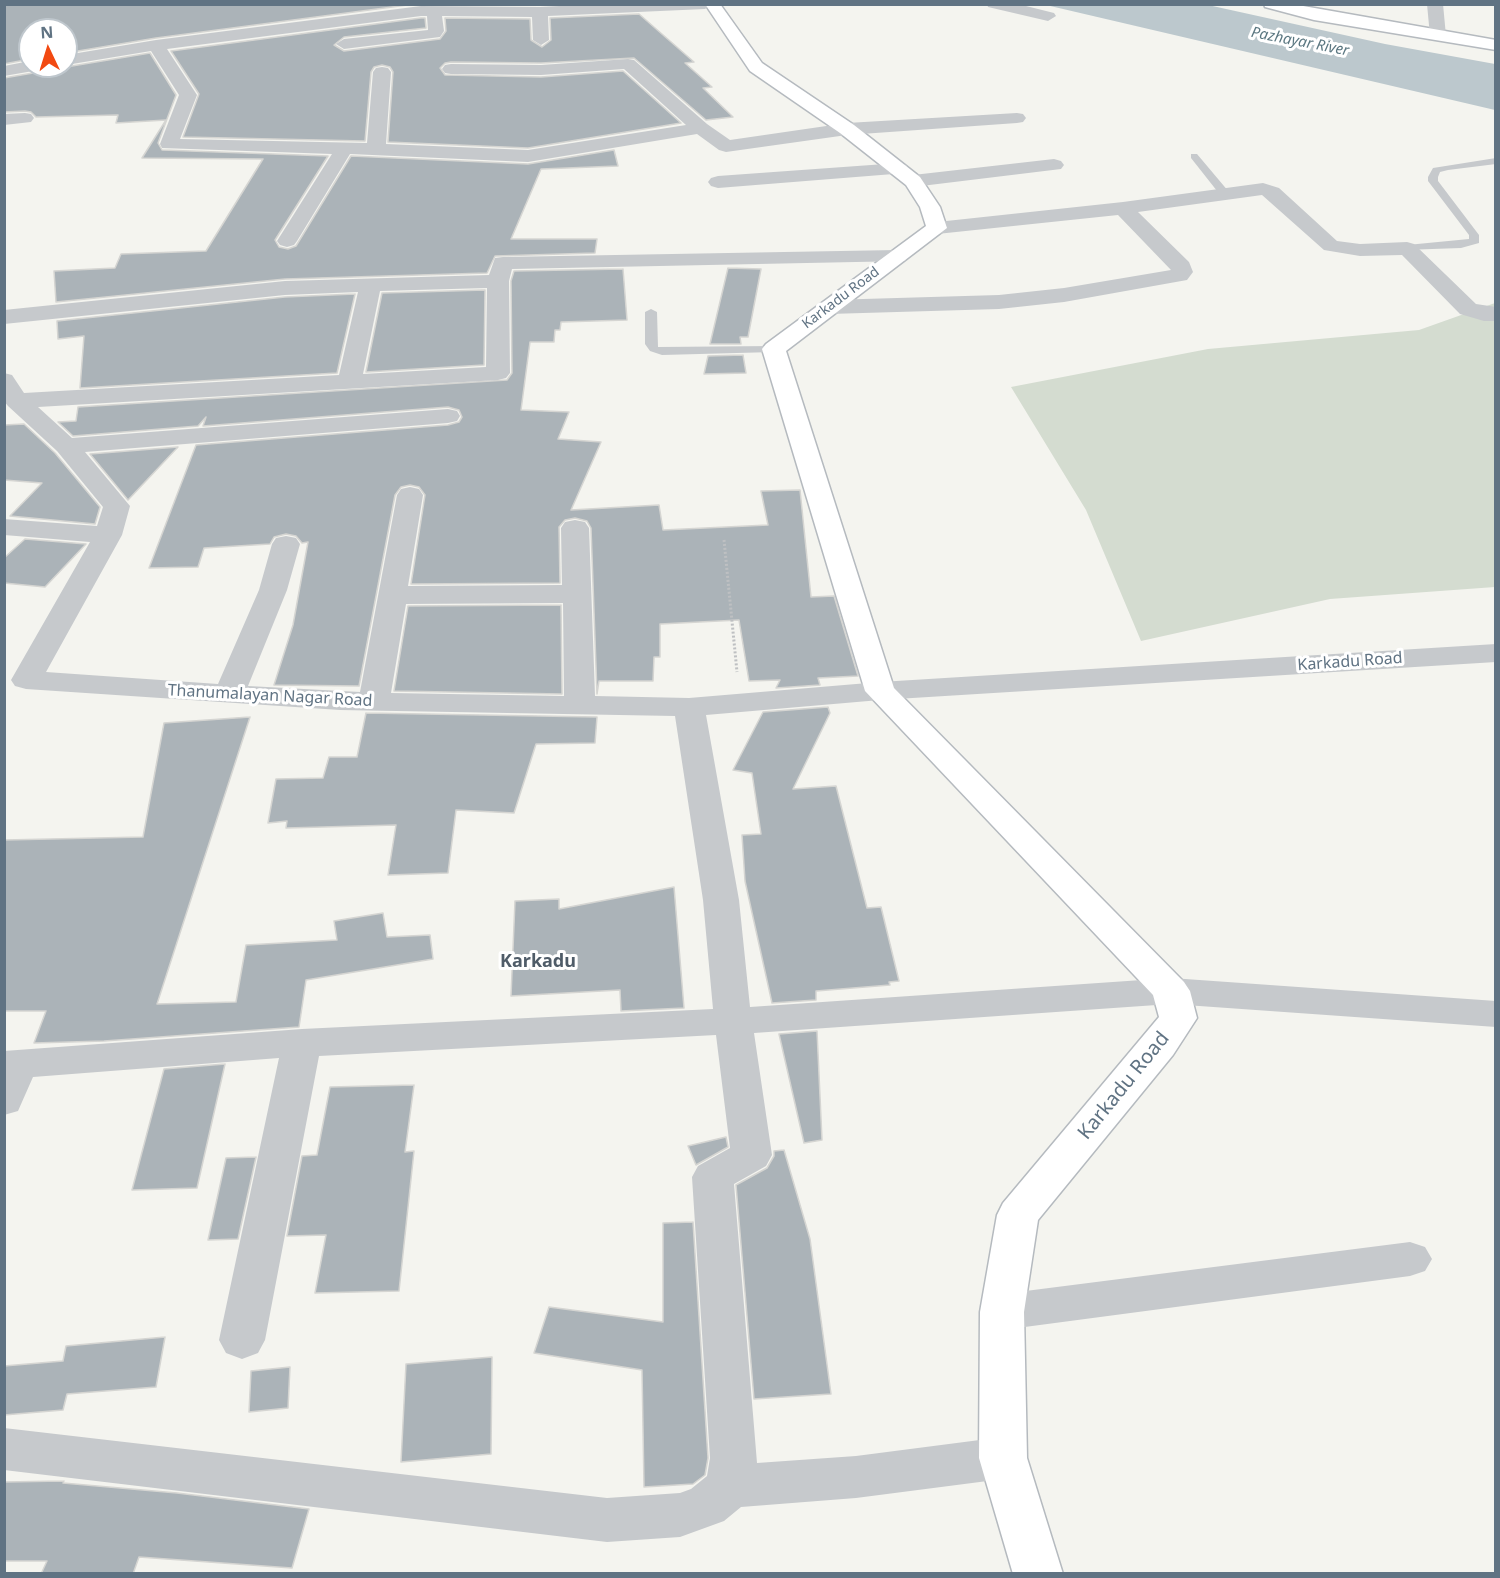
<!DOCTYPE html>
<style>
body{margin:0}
#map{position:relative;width:1500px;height:1578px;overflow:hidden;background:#f4f4ef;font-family:"Noto Sans",sans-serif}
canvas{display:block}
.frame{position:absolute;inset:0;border:6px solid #607383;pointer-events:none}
.north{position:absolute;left:18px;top:18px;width:60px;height:60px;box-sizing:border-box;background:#fff;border:2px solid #bfc7cd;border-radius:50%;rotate:356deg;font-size:16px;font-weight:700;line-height:24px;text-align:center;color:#607383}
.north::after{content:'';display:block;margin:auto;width:21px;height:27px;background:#f24911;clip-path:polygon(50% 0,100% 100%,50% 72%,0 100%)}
</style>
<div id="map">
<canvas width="1500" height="1578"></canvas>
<div class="frame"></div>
<div class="north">N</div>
</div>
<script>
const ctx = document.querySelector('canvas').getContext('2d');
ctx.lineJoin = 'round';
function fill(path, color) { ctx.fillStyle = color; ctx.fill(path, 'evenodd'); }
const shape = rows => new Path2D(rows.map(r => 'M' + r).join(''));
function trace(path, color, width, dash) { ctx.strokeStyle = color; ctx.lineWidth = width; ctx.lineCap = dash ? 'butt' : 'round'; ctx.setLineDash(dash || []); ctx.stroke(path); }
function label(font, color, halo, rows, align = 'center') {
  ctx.font = font + ' "Noto Sans",sans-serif'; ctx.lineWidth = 6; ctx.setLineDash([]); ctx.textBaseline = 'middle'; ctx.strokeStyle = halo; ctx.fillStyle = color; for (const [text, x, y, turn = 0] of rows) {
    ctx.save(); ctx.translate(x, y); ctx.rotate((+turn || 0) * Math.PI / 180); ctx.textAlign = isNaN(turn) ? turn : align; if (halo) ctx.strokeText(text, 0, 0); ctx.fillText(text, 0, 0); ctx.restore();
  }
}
const green = shape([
 [1495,303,1495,587,1330,599,1141,641,1086,510,1011,387,1208,349,1419,330]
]);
const water = shape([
 [1046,5,1208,5,1385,44,1495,64,1495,110]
]);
const building = shape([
 [26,4,415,4,156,38,66,53,66,30,30,30,30,59,4,64,4,5,26,4],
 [639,14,694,62,685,63,712,87,703,88,733,117,706,120,634,58,541,63,451,62,445,63,440,68,445,75,541,77,623,71,681,123,528,148,388,142,393,72,390,67,382,65,374,67,371,72,365,141,183,137,199,94,171,51,421,18,425,18,426,28,344,37,334,45,344,51,440,39,446,31,445,18,530,19,531,40,542,47,551,40,550,18,639,14],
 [150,53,176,95,158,143,162,150,328,156,275,240,279,247,288,249,296,246,351,156,528,164,614,150,618,166,541,169,511,239,597,239,595,253,495,256,487,273,285,279,56,302,54,271,115,268,121,254,206,251,263,159,142,158,166,120,116,123,118,115,36,117,31,112,25,111,4,112,4,78,39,72,44,66,66,67,150,53],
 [728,268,761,269,748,337,740,337,741,344,710,344,728,268],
 [623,269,627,320,561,322,560,330,555,330,554,342,530,342,521,410,569,412,558,439,601,442,571,510,659,505,663,530,768,525,761,491,800,490,811,597,834,596,858,676,818,678,820,685,776,688,780,680,749,681,739,620,660,624,660,657,654,657,653,681,599,681,597,694,591,528,587,521,575,518,565,520,559,527,560,583,411,584,425,495,419,487,410,485,401,487,395,495,359,686,274,685,293,625,308,542,302,543,296,536,286,534,274,537,270,544,204,548,198,567,149,568,196,445,448,425,459,422,462,417,459,410,448,407,203,426,206,417,198,426,73,436,58,422,76,421,78,407,507,380,512,373,511,281,514,271,623,269],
 [485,290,484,365,366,372,382,293,485,290],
 [355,294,337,373,80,388,84,336,58,339,57,321,285,297,355,294],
 [743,355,746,373,704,374,708,356,743,355],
 [24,424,55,453,100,507,95,524,10,516,42,483,4,480,4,425,24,424],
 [178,447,128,500,90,454,178,447],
 [25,539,86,544,45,587,4,583,4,558,25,539],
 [561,605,562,694,394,691,408,606,561,605],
 [828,707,830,713,793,789,836,786,867,908,881,907,899,981,889,982,890,985,816,991,816,1000,772,1003,745,881,742,835,761,834,752,773,733,770,763,712,828,707],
 [366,713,597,717,595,743,536,744,514,813,456,810,448,873,388,875,396,825,286,828,287,821,268,823,276,779,323,778,329,757,357,757,366,713],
 [250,717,157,1004,236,1002,246,945,337,940,334,921,383,913,387,937,430,935,433,959,306,980,299,1027,104,1041,34,1043,46,1011,4,1011,4,840,143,837,164,723,250,717],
 [674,887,684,1008,621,1011,620,990,511,996,515,901,559,899,559,909,674,887],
 [817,1031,822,1140,804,1143,779,1034,817,1031],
 [225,1064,197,1188,132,1190,164,1069,225,1064],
 [414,1085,405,1152,414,1151,399,1291,315,1293,326,1235,287,1236,302,1156,317,1155,330,1087,414,1085],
 [726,1137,728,1147,696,1165,688,1146,726,1137],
 [784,1150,810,1239,831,1394,754,1399,736,1185,767,1168,774,1156,774,1151,784,1150],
 [256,1157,238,1239,208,1240,226,1158,256,1157],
 [693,1222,708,1458,705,1475,693,1484,644,1487,642,1370,534,1353,549,1307,663,1322,663,1223,693,1222],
 [165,1337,156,1387,67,1394,63,1410,4,1415,4,1366,63,1361,66,1346,165,1337],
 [492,1357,491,1454,401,1462,406,1364,492,1357],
 [290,1367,288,1408,249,1412,251,1371,290,1367],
 [64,1481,63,1483,177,1493,309,1509,292,1568,139,1557,133,1574,41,1574,47,1561,4,1561,4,1482,64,1481]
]);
const path = shape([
 [724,540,737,672]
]);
const lane = shape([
 [1191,154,1197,154,1229,192,1229,196,1221,196,1191,158,1191,154],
 [1496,158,1496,164,1448,170,1440,172,1438,177,1438,181,1479,235,1479,243,1461,248,1403,250,1402,248,1407,245,1469,239,1469,235,1428,181,1428,177,1433,168,1496,158],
 [651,309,657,312,658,347,774,346,780,349,774,352,662,355,650,351,645,344,645,312,651,309]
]);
const street = shape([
 [597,4,712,4,705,9,548,16,549,40,541,45,533,40,532,17,442,16,444,31,440,37,344,49,336,44,344,39,428,30,427,16,421,16,167,49,197,95,180,139,367,143,373,72,376,68,382,67,388,68,391,72,386,144,528,150,686,125,624,69,541,75,451,74,445,73,442,69,445,65,451,64,541,65,628,59,634,60,707,124,730,140,847,123,1017,113,1023,114,1026,118,1023,122,1017,123,847,135,726,152,719,150,697,134,528,162,350,154,297,241,294,245,287,247,280,245,277,241,332,154,162,148,160,144,179,95,151,51,66,65,66,55,156,40,421,6,540,7,597,4],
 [987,4,1018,4,1054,13,1056,16,1048,21,988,7,987,4],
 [1427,4,1443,4,1446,36,1444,39,1432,39,1430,36,1427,4],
 [30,61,30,66,42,66,39,70,4,76,4,66,30,61],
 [25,113,31,114,34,118,31,122,4,125,4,114,25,113],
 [1054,159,1061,161,1064,165,1061,169,913,187,906,185,903,181,906,177,913,175,1054,159],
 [899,163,906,165,909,169,906,173,718,188,711,186,708,182,711,178,718,176,899,163],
 [1263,183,1279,188,1337,241,1360,244,1407,242,1414,244,1476,304,1496,307,1496,321,1484,321,1460,314,1402,255,1360,256,1324,250,1262,195,1138,212,1189,262,1193,272,1187,280,1064,302,999,309,829,314,821,312,818,307,821,302,829,300,999,295,1064,288,1171,270,1118,215,937,234,930,232,927,228,930,224,937,222,1123,202,1263,183],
 [897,250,905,251,908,256,905,261,512,269,509,281,510,373,506,378,498,380,38,407,72,438,448,409,457,411,460,416,457,421,448,423,85,452,130,506,122,535,46,672,218,684,259,590,272,544,276,538,286,536,296,538,300,544,287,590,248,686,360,692,397,495,401,489,410,487,419,489,423,495,408,586,562,585,561,528,565,522,575,520,585,522,589,528,595,696,689,698,880,682,1496,644,1496,662,880,700,706,715,739,900,750,1007,1171,978,1496,1001,1496,1027,1171,1004,754,1033,772,1155,766,1166,734,1184,757,1463,856,1456,1003,1437,1020,1443,1027,1458,1020,1473,1003,1479,856,1498,741,1507,724,1521,680,1537,607,1542,4,1470,4,1428,607,1498,680,1493,691,1489,707,1476,710,1458,692,1177,698,1166,730,1148,716,1035,319,1056,265,1340,258,1353,242,1359,226,1353,219,1340,279,1058,33,1077,18,1111,4,1115,4,1051,302,1029,713,1009,703,900,675,716,340,710,26,689,15,686,11,680,90,542,4,535,4,519,97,526,103,507,57,451,8,406,4,401,4,373,12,375,24,393,339,375,358,292,285,295,4,324,4,310,285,281,489,275,495,258,503,257,897,250],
 [487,288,486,367,363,374,380,291,487,288],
 [563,603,564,696,391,693,406,604,563,603],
 [1410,1242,1425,1247,1432,1259,1425,1271,1410,1276,1002,1330,986,1325,980,1312,986,1299,1002,1294,1410,1242]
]);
const secondary = shape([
 [705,4,720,4,762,63,854,125,920,177,940,207,947,228,786,351,894,688,1184,982,1190,991,1197,1018,1173,1055,1038,1220,1024,1312,1027,1458,1063,1574,1013,1574,979,1458,980,1312,997,1215,1003,1203,1159,1017,1153,995,865,691,762,349,766,344,926,226,920,207,906,185,840,133,750,71,705,4],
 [1264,4,1292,4,1496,40,1496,50,1314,20,1265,7,1264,4]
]);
const farStreetnames = [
 ["Karkadu Road",841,298,-37]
];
const farWaternames = [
 ["Pazhayar River",1300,42,11]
];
const streetNames = [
 ["Karkadu Road",1350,662,-4],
 ["Thanumalayan Nagar Road",270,696,3]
];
const neighbourhoodNames = [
 ["Karkadu",538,962]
];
const nearStreetnames = [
 ["Karkadu Road",1124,1086,-51]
];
fill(green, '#d4dcd0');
fill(water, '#bcc8cd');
fill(building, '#abb3b8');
trace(building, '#d5d5d2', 1.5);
trace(secondary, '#b5babf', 3);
trace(path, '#bec0c2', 3, [2, 2]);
fill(lane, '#c6c9cc');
fill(street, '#c6c9cc');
fill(secondary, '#fff');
label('14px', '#607383', '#fff', farStreetnames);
label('italic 15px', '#5b7781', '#fff', farWaternames);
label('16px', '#607383', '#fff', streetNames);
label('bold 18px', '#4f5c68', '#fff', neighbourhoodNames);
label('20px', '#607383', '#fff', nearStreetnames);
</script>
